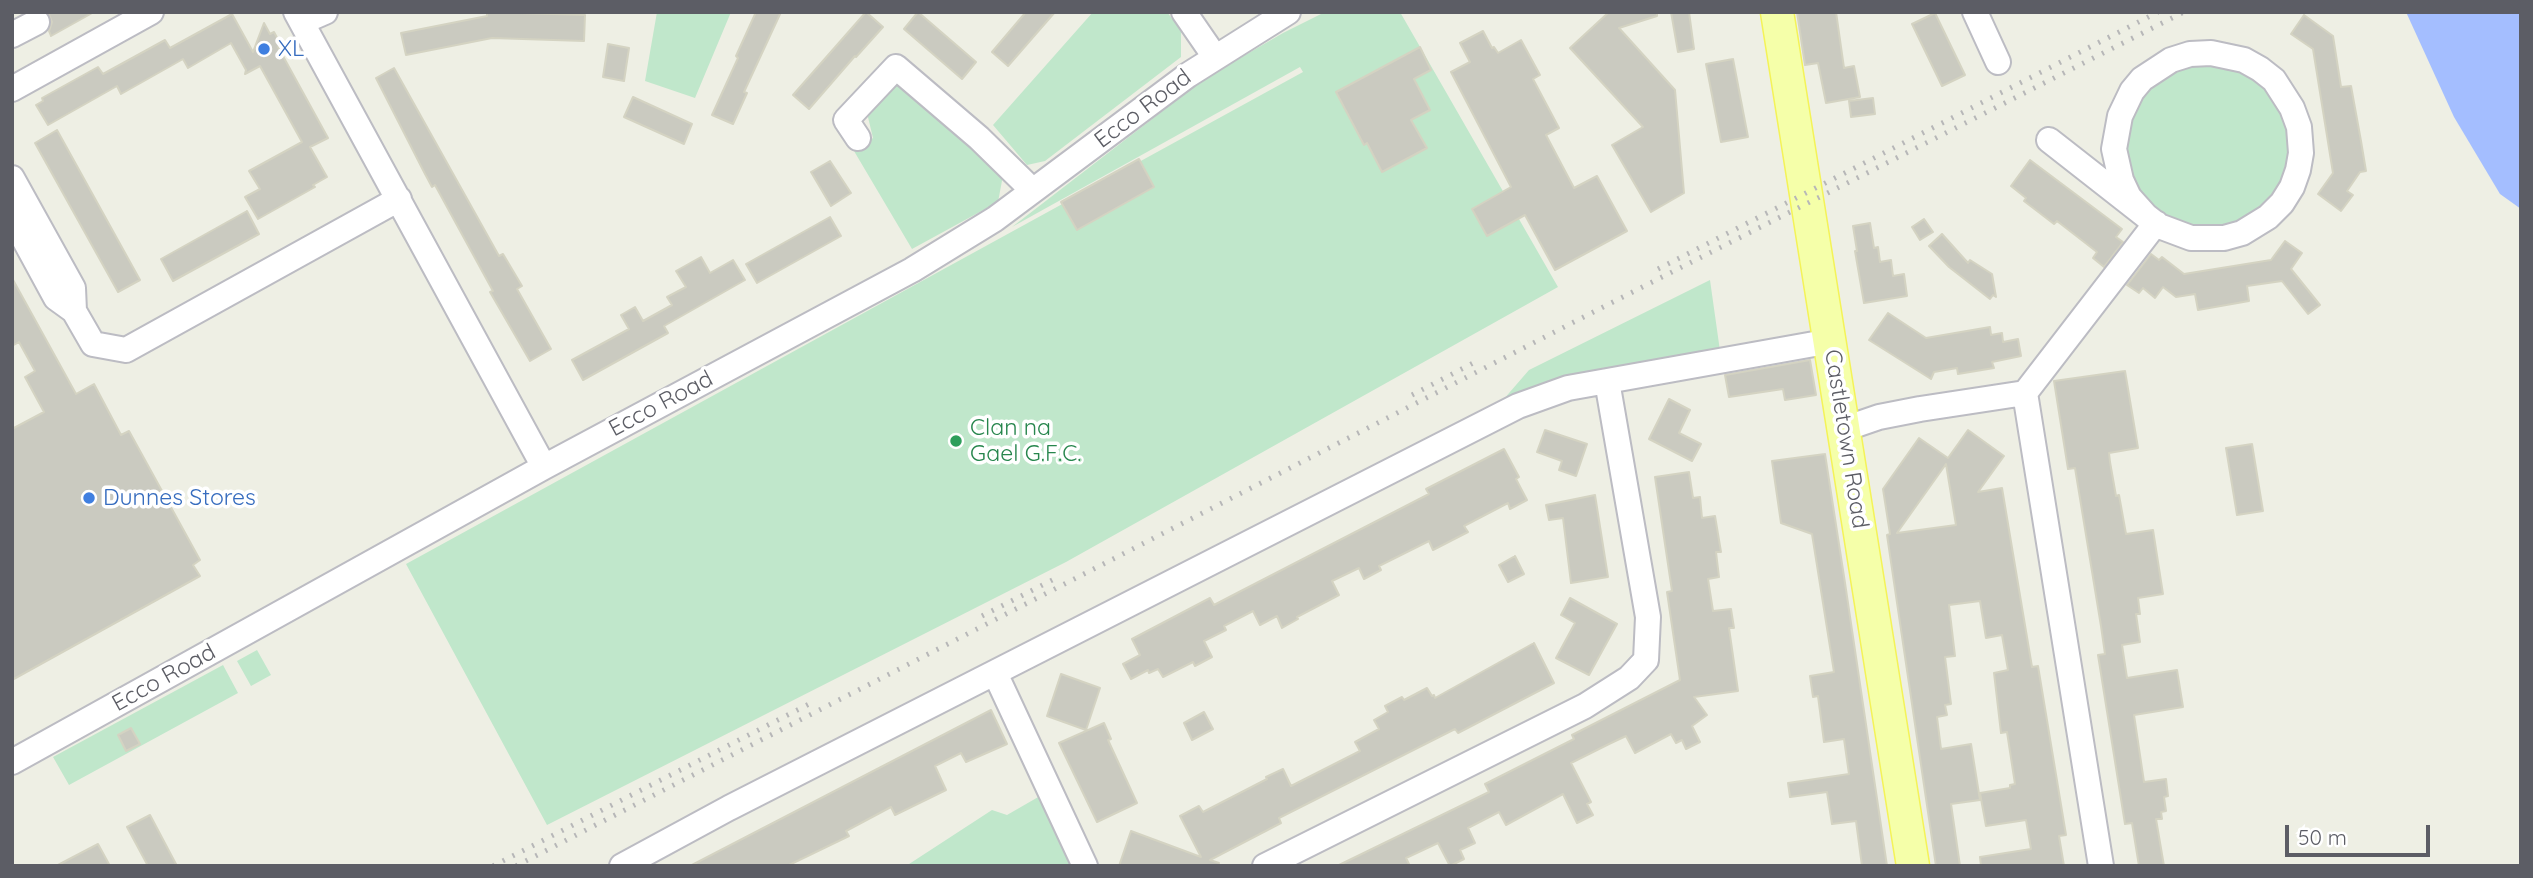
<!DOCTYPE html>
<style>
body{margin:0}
#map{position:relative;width:2533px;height:878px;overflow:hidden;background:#eeefe4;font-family:Quicksand,sans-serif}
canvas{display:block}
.frame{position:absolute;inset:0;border:14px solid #5c5d65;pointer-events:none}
.scale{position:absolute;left:2285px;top:825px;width:145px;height:32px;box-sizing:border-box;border:4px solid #5c5d65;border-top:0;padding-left:9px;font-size:21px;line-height:24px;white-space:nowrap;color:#5c5d65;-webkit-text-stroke:5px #fff;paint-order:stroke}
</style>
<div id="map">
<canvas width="2533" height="878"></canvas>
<div class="frame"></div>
<div class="scale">50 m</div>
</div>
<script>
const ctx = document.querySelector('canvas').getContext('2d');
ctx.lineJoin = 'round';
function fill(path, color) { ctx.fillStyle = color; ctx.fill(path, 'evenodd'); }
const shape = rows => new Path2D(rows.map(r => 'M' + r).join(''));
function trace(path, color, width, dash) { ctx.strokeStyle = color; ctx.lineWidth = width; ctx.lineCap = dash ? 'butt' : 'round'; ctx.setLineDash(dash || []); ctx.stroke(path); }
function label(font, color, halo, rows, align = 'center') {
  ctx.font = font + ' Quicksand,sans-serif'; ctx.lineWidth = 7; ctx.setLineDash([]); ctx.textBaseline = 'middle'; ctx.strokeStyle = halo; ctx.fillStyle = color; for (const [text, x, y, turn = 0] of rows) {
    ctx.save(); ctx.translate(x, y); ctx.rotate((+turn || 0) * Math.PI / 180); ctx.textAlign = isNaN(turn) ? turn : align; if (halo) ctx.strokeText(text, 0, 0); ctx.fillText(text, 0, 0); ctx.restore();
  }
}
const green = shape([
 [657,12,731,12,695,98,645,81],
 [1093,12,1167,12,1181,30,1181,57,1045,161,1027,165,993,125],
 [1325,12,1400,12,1558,287,1066,562,547,825,406,564,1303,72,1300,67,1012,227,1204,79,1283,33],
 [2191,60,2257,74,2287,110,2293,168,2264,213,2209,234,2149,212,2122,167,2137,94],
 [894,85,903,87,1004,170,998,202,912,249,854,151,873,138,867,113],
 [1710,280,1720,351,1503,400,1529,370],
 [257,650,271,675,251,686,237,661],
 [223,665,238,693,69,785,53,757],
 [1040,796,1073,866,906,866,992,810,1007,815]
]);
const water = shape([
 [2406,12,2521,12,2521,209,2500,194,2454,117]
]);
const building = shape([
 [48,12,94,12,51,36,49,31,52,22,48,12],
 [487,12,585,15,584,41,492,38,406,55,401,33,487,16,487,12],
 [756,12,781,12,744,92,747,93,733,124,712,115,738,58,736,56,756,12],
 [866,12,883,27,856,57,855,56,809,109,793,95,866,12],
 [918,12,976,62,962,79,904,29,918,12],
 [1026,12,1055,12,1008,66,992,52,1026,12],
 [1609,12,1657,12,1657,16,1619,28,1675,90,1684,193,1651,212,1612,145,1643,127,1570,48,1609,12],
 [1671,12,1689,12,1694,49,1678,52,1671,12],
 [1797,12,1836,12,1844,68,1854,66,1860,97,1826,103,1818,63,1805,65,1797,12],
 [1935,13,1965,75,1942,86,1912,24,1935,13],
 [232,14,253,52,264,23,270,34,274,32,281,45,278,47,328,138,310,147,327,177,313,185,315,187,258,219,245,197,260,189,249,171,302,142,260,66,245,74,246,70,231,43,188,68,183,59,121,94,117,86,48,125,36,105,43,101,42,98,98,67,103,74,165,40,170,48,232,14],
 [2304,15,2333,36,2341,87,2351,86,2361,141,2366,171,2360,172,2347,191,2353,195,2341,211,2318,194,2333,173,2313,49,2291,34,2304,15],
 [1483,31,1492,48,1494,47,1498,53,1521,40,1540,75,1533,79,1559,128,1546,135,1574,188,1597,176,1627,231,1555,270,1525,215,1487,236,1472,209,1511,187,1451,72,1470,62,1460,43,1483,31],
 [608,44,629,48,624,81,603,77,608,44],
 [1420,47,1431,70,1414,79,1430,110,1411,120,1427,148,1382,172,1367,143,1364,145,1336,92,1420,47],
 [1733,59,1748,137,1721,142,1706,64,1733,59],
 [394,68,499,256,503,254,522,286,517,289,551,349,530,361,490,292,493,291,435,185,432,187,424,172,376,78,394,68],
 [633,97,692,124,684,144,624,117,633,97],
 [1873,98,1875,114,1851,117,1849,101,1873,98],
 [57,130,140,280,118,292,35,143,57,130],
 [1139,159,1154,187,1077,230,1061,202,1139,159],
 [2030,160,2122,229,2116,237,2123,242,2104,267,2093,258,2097,252,2057,221,2054,224,2024,201,2026,198,2011,186,2030,160],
 [830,161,851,193,831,206,811,172,830,161],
 [247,211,259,234,173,281,161,259,247,211],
 [830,217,841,236,757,283,746,264,830,217],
 [1924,219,1933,232,1920,240,1912,227,1924,219],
 [1870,223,1874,248,1878,247,1880,262,1891,260,1893,276,1904,274,1907,296,1864,303,1855,251,1857,251,1853,226,1870,223],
 [1942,234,1968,263,1970,260,1992,274,1996,297,1993,295,1990,299,1949,267,1929,246,1942,234],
 [2285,241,2302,253,2291,269,2320,305,2308,314,2282,281,2247,286,2249,301,2198,310,2195,294,2176,297,2163,287,2155,298,2143,288,2139,293,2127,285,2151,254,2159,260,2162,257,2184,274,2271,260,2285,241],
 [701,257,710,273,733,260,745,280,664,326,668,333,583,380,572,360,629,329,621,315,635,307,643,321,672,305,667,297,686,287,676,271,701,257],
 [12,278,76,394,94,384,121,435,129,431,200,560,193,565,200,576,12,680,12,429,44,412,25,377,35,371,19,342,12,346,12,278],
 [1888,313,1926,338,1990,327,1991,335,2002,333,2003,342,2018,339,2021,356,1992,362,1994,368,1958,374,1957,368,1934,372,1931,379,1869,340,1888,313],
 [1810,360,1816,395,1785,400,1783,389,1729,397,1725,375,1810,360],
 [2125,371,2138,448,2109,453,2110,462,2116,496,2119,495,2126,534,2153,530,2163,594,2138,598,2140,614,2136,614,2140,642,2122,645,2127,678,2177,670,2183,707,2134,715,2144,782,2166,779,2168,796,2164,797,2166,811,2161,812,2162,819,2156,819,2164,866,2139,866,2132,823,2125,824,2098,655,2105,654,2101,626,2075,468,2068,469,2054,381,2125,371],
 [1669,399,1690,410,1679,433,1701,444,1692,461,1649,439,1669,399],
 [1545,430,1587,444,1576,476,1559,470,1562,461,1537,452,1545,430],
 [1968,430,2004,456,1978,492,2002,488,2032,667,2038,666,2066,835,2059,836,2064,866,1981,866,1980,857,2031,849,2026,820,1986,826,1980,793,2010,788,2010,785,2015,784,2007,732,2001,733,1994,673,2008,670,2002,635,1986,638,1980,601,1949,605,1955,656,1945,657,1951,704,1945,705,1947,715,1937,717,1941,749,1971,744,1980,800,1951,804,1960,866,1936,866,1887,535,1890,534,1883,489,1919,438,1948,458,1968,430],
 [1946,464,1956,525,1897,533,1946,464],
 [2252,444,2263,511,2237,515,2226,448,2252,444],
 [1504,449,1519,477,1516,479,1527,500,1510,509,1508,503,1464,526,1468,532,1433,550,1429,541,1379,566,1381,570,1364,579,1359,568,1332,581,1339,595,1297,617,1298,619,1282,628,1277,616,1260,625,1253,611,1224,626,1226,630,1204,641,1212,657,1195,666,1193,662,1163,677,1158,669,1149,673,1148,670,1131,679,1123,664,1140,655,1132,639,1210,598,1214,605,1239,592,1429,494,1426,489,1504,449],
 [1825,454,1845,583,1887,866,1862,866,1856,821,1832,824,1827,792,1790,797,1788,783,1849,774,1844,739,1824,742,1818,696,1813,697,1810,676,1834,672,1812,534,1781,523,1772,461,1825,454],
 [1689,472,1693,498,1700,497,1702,518,1715,516,1721,552,1716,552,1719,577,1708,579,1713,611,1731,609,1734,628,1729,628,1738,691,1694,697,1707,715,1692,726,1700,742,1686,749,1682,740,1676,743,1671,734,1635,753,1626,736,1609,744,1571,763,1591,802,1587,804,1593,815,1577,823,1563,794,1506,825,1499,812,1468,828,1475,843,1460,850,1464,859,1450,866,1438,843,1406,858,1410,866,1337,866,1489,792,1485,784,1574,739,1572,735,1680,680,1667,592,1672,591,1655,477,1689,472],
 [1595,495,1608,577,1571,583,1563,518,1549,520,1546,505,1595,495],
 [1515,556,1524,574,1508,582,1499,565,1515,556],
 [1570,598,1617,624,1589,675,1556,658,1575,623,1561,615,1570,598],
 [1534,643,1554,683,1458,733,1455,729,1279,818,1281,823,1210,860,1219,863,1218,866,1119,866,1131,831,1201,857,1180,816,1199,806,1203,812,1267,779,1266,777,1283,769,1291,786,1360,751,1355,742,1379,729,1374,720,1388,712,1385,706,1402,697,1404,700,1427,688,1432,696,1434,695,1435,698,1534,643],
 [1061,674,1100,688,1086,730,1047,716,1061,674],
 [991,710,1007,744,966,762,961,753,935,766,946,790,895,815,891,807,846,831,849,836,787,866,690,866,991,710],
 [1204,712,1213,729,1192,740,1184,723,1204,712],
 [1104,723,1111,739,1108,740,1137,803,1097,822,1059,743,1104,723],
 [131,728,140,744,126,751,118,735,131,728],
 [150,815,177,866,148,866,127,827,150,815],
 [98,844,110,866,56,866,98,844]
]);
const minor = shape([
 [296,12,544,467],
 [1184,12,1215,57],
 [1975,12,1998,62],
 [302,22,325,12],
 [12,35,37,22],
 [12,89,151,12],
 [858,138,846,120,896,67,979,138,1024,182,1031,192],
 [2049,140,2146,216,2159,226,2191,238,2224,238,2242,233,2268,217,2282,203,2292,187,2298,170,2301,153,2299,127,2292,108,2274,80,2260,69,2244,60,2211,53,2190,54,2171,60,2142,79,2132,91,2120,116,2114,149,2121,180,2129,197,2146,216],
 [12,178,73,288,74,311,56,298,12,217],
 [74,311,93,344,126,350,399,199],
 [2025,393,2101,866],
 [1844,429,1879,417,1920,409,2025,393,2156,223],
 [995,673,1085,866],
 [12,762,544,467,912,270,995,219,1188,75,1288,12],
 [622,866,729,808,1518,406,1568,388,1831,341],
 [1265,866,1585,706,1629,678,1646,660,1648,617,1607,381]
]);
const major = shape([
 [1777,12,1913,866]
]);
const rail = shape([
 [1658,269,2158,12],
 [1412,395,1477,361],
 [982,616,1060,576],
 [493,866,811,703],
 [516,866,1609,304,2184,12]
]);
const markers = [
 [264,49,7,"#3f7fe0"],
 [956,441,7,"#2e9e5b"],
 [89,498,7,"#3f7fe0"]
];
const shopNames = [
 ["XL",278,49],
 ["Dunnes Stores",103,498]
];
const streetNames = [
 ["Ecco Road",1143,109,-37],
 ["Ecco Road",661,404,-28],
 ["Castletown Road",1846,439,81],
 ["Ecco Road",164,678,-29]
];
const leisureNames = [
 ["Clan na",970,428],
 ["Gael G.F.C.",970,454]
];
fill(green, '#c0e7cb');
fill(water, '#a4beff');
fill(building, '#cacac0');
trace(building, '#d4d3c2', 2);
trace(minor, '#bcbcc3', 28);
trace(major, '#f4f358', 35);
trace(minor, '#fff', 24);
trace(major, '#f5ffa9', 32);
trace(rail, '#b7b7b8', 5, [2, 9]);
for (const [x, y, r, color] of markers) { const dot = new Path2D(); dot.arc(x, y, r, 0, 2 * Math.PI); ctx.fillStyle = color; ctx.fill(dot); trace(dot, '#fff', 2.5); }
label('23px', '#366cbe', '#fff', shopNames, 'left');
label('23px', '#5c5d65', '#fff', streetNames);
label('23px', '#27864d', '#fff', leisureNames, 'left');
</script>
